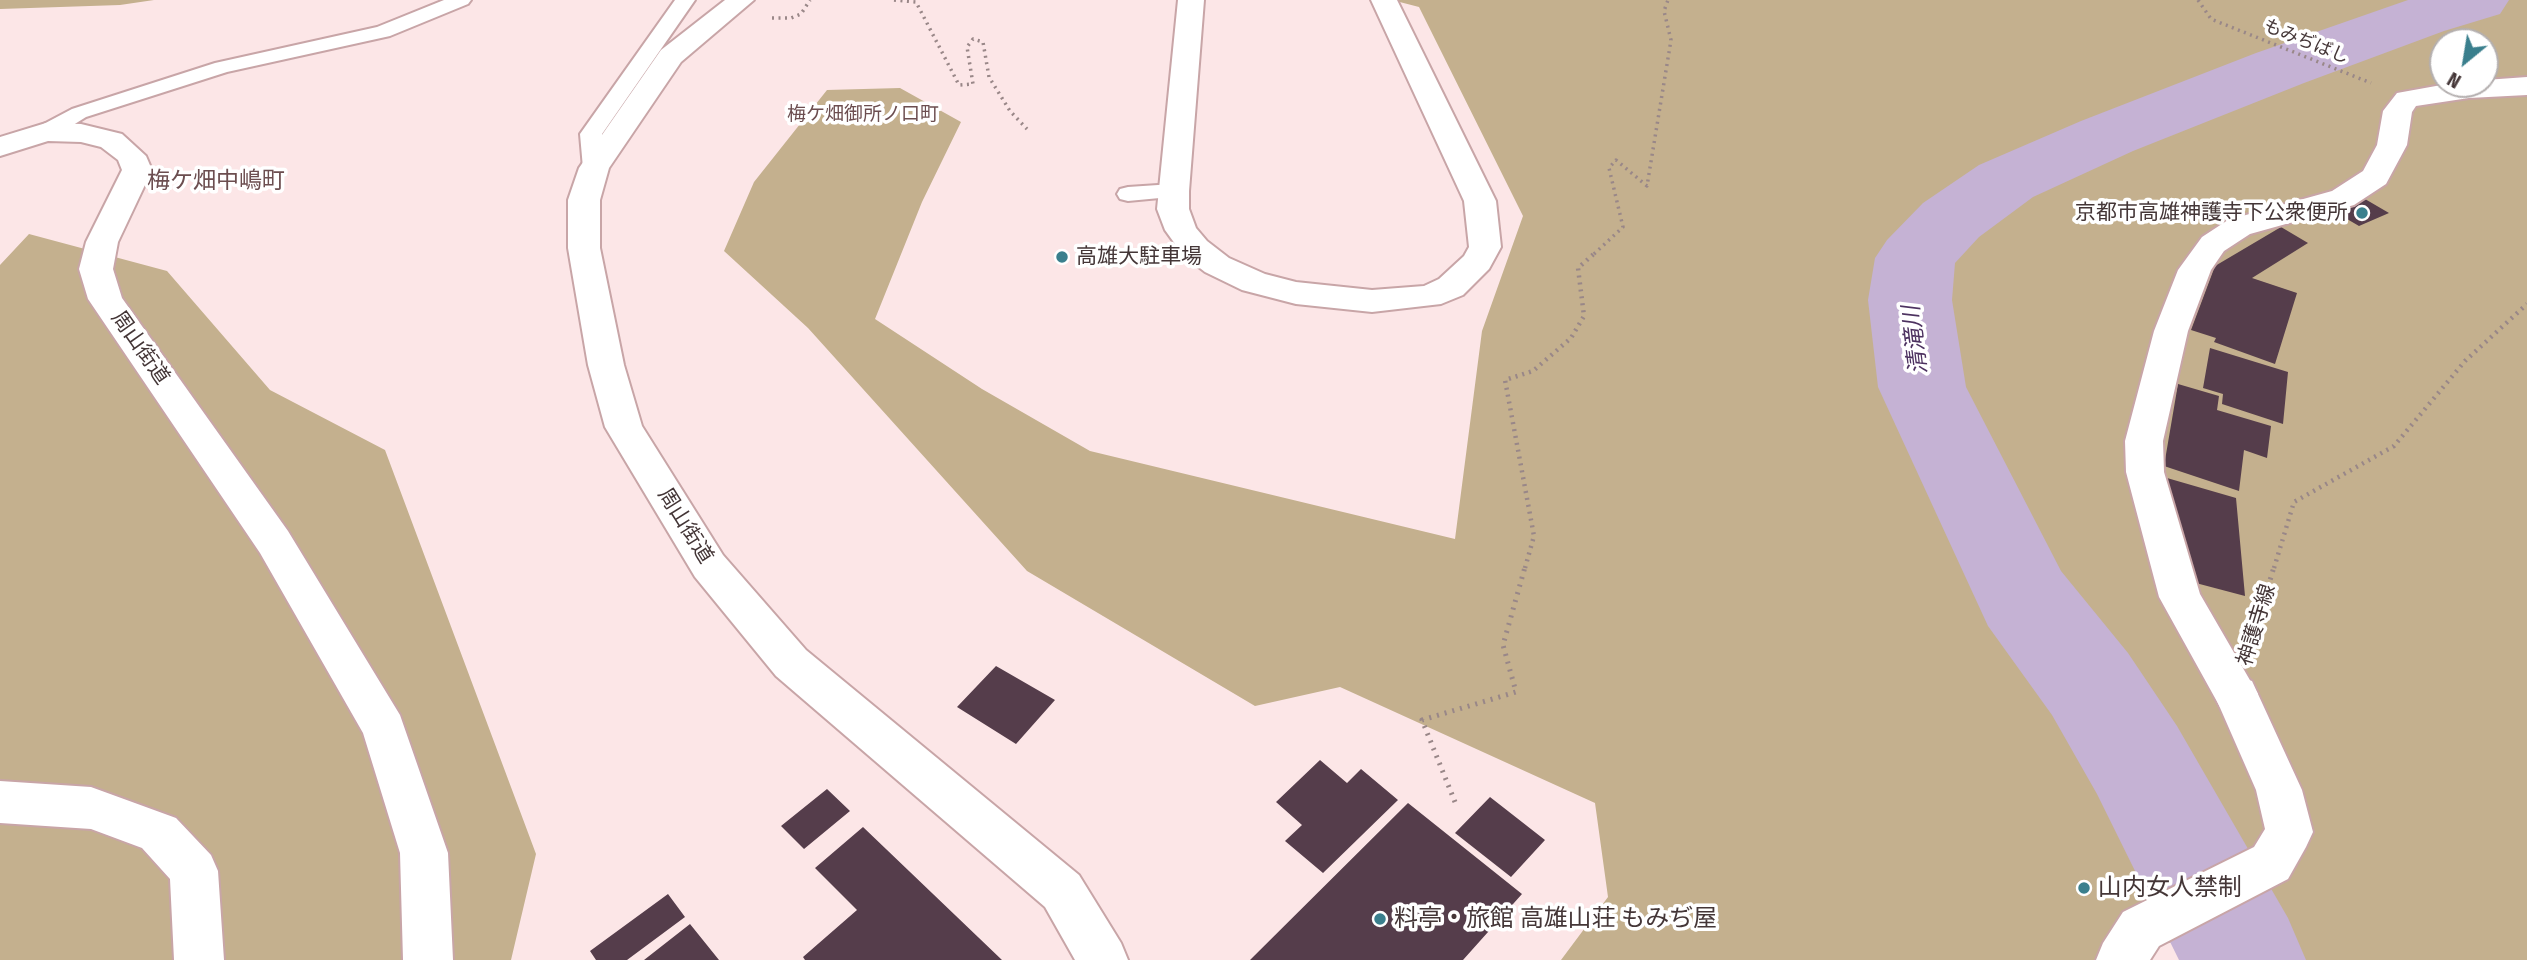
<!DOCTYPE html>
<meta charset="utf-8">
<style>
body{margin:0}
#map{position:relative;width:2527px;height:960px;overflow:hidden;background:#fce6e7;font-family:"Fira Sans Condensed",sans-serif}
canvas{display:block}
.north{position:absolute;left:2429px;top:28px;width:70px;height:70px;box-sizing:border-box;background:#fff;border:2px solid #b4afaf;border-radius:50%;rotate:210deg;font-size:19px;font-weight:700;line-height:28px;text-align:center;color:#443637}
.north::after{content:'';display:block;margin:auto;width:24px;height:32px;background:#3a7f8d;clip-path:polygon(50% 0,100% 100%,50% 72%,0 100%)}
</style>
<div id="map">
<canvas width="2527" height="960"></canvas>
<div class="north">N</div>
</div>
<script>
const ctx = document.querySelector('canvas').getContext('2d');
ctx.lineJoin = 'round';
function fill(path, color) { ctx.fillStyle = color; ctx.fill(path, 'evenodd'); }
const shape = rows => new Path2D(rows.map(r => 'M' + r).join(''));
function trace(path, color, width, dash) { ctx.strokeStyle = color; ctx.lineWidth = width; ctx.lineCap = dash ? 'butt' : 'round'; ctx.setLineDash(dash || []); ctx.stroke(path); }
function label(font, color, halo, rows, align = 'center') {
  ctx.font = font + ' "Fira Sans Condensed","Noto Sans JP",sans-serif'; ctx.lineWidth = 7; ctx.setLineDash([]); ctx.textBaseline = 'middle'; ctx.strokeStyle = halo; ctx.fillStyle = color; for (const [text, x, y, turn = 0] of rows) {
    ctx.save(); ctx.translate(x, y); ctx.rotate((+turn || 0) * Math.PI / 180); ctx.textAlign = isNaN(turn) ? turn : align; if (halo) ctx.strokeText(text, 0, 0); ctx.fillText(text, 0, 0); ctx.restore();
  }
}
const forest = shape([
 [0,0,154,0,120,5,0,9],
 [1392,0,2527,0,2527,960,2263,960,2252,934,2099,950,2099,960,1561,960,1608,897,1595,803,1340,687,1255,706,1027,571,808,328,724,251,754,182,827,90,900,88,961,122,922,202,875,319,982,389,1090,451,1455,539,1482,331,1523,216,1419,7],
 [2443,42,2485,42,2485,84,2443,84],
 [29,234,167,271,270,390,385,450,536,854,511,960,0,960,0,265]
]);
const river = shape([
 [2408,0,2509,0,2500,14,2444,31,2304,83,2133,151,2033,197,1979,237,1955,263,1952,300,1966,387,2061,571,2128,653,2177,726,2288,918,2306,960,2179,960,2097,794,2052,715,1988,626,1878,387,1868,300,1875,258,1887,240,1923,203,1979,165,2081,121,2256,53,2408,0]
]);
const building = shape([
 [2365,199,2389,213,2359,226,2335,212],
 [2281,227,2308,243,2252,278,2297,293,2275,364,2214,342,2216,338,2191,330,2215,266],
 [2210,348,2288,372,2283,424,2222,404,2223,394,2203,388],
 [2178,384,2219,396,2217,410,2271,426,2267,458,2244,450,2239,491,2164,466],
 [2167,478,2236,498,2245,596,2192,582],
 [996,666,1055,700,1016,744,957,707],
 [1320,760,1347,783,1361,769,1398,800,1323,873,1285,841,1302,825,1276,802],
 [827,789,850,811,804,849,781,826],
 [1490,797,1545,840,1511,877,1455,833],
 [1408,803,1522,894,1463,960,1250,960],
 [863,827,1002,960,805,960,803,957,857,910,815,868],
 [668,894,685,917,627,960,596,960,590,951],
 [690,924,719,960,644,960]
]);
const pathFar2 = shape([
 [894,0,916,2,959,85,973,84,967,47,973,39,983,42,989,77,1010,111,1027,129],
 [2198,0,2211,19,2371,83],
 [772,18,791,18,801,14,810,0],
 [1594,254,1623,227,1609,168,1616,160,1647,186,1671,40,1664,11,1668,0]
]);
const pathFar1 = shape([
 [1525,568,1534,536,1505,380,1533,371,1571,338,1584,316,1578,268,1596,252],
 [2274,568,2294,502,2394,446,2465,361,2527,304]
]);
const path = shape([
 [2254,633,2274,567],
 [1455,802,1422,720,1516,692,1503,645,1525,567]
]);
const service = shape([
 [444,0,471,0,468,4,390,36,227,72,86,117,54,137,38,137,35,132,38,127,72,109,215,63,377,27,444,0],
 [675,0,695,0,602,134,605,168,602,173,594,175,586,173,583,168,580,134,675,0],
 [1173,184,1181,186,1184,191,1181,196,1128,201,1120,199,1117,194,1120,189,1128,187,1173,184]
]);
const minor = shape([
 [2527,77,2527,95,2469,98,2416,106,2412,112,2407,145,2386,184,2354,205,2250,234,2224,251,2211,270,2188,331,2163,441,2164,472,2200,594,2258,694,2252,707,2236,712,2220,707,2159,597,2126,472,2125,441,2154,331,2178,270,2202,237,2228,220,2332,191,2363,171,2377,145,2383,111,2397,93,2447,84,2485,84,2485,80,2527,77]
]);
const tertiary = shape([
 [1178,0,1204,0,1189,191,1189,209,1196,228,1207,241,1229,258,1265,274,1296,282,1372,290,1424,286,1439,279,1464,256,1469,247,1464,201,1371,0,1397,0,1496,201,1501,247,1489,269,1463,295,1441,304,1372,312,1296,304,1242,290,1205,272,1183,255,1165,230,1157,209,1178,0]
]);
const secondary = shape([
 [2236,676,2252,681,2302,790,2313,832,2306,847,2288,879,2159,946,2150,960,2096,960,2103,943,2123,912,2254,847,2265,829,2256,790,2214,694,2220,681,2236,676],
 [0,781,91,787,176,818,211,855,218,871,224,960,174,960,170,879,142,848,91,829,0,823,0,781]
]);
const trunk = shape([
 [725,0,754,0,681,62,609,168,600,200,600,248,624,365,642,426,723,555,806,650,1079,875,1121,943,1128,960,1075,960,1045,907,776,676,695,577,605,427,588,365,568,248,568,200,579,168,661,50,725,0],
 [46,123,81,124,122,134,146,156,152,170,118,242,113,269,122,298,288,531,400,715,448,853,453,960,403,960,400,853,363,733,260,553,88,299,79,269,86,242,122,170,118,160,101,147,81,142,48,141,0,156,0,137,46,123]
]);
const markers = [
 [2362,213,7,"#3a7f8d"],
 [1062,257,7,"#3a7f8d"],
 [2084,888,7,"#3a7f8d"],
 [1380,919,7,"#3a7f8d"]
];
const farStreetnames = [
 ["もみぢばし",2306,42,22]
];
const farNeighbourhoodnames = [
 ["梅ケ畑御所ノ口町",863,115]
];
const poiNames = [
 ["京都市高雄神護寺下公衆便所",2348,213],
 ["高雄大駐車場",1076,257,"left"]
];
const streetNames = [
 ["周山街道",140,348,55],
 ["周山街道",685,526,58],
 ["神護寺線",2257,625,-73]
];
const neighbourhoodNames = [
 ["梅ケ畑中嶋町",216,182]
];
const waterNames = [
 ["清滝川",1916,340,-97]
];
const nearPoinames = [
 ["山内女人禁制",2098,888],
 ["料亭・旅館 高雄山荘 もみぢ屋",1394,919]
];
fill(forest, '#c4b08e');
fill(river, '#c5b2d4');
fill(building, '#553d4b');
trace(service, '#c8a5a7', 4);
trace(minor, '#c8a5a7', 4);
trace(tertiary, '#c8a5a7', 4);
trace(secondary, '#c8a5a7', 4);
trace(trunk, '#c8a5a7', 4);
trace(pathFar2, '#998788', 3.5, [2, 4.5]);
trace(pathFar1, '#998788', 4.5, [2, 5]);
trace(path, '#998788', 5, [2, 6]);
fill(service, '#fff');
fill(minor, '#fff');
fill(tertiary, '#fff');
fill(secondary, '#fff');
fill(trunk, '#fff');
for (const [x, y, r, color] of markers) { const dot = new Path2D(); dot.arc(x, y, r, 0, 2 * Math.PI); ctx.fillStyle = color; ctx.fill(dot); trace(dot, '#fff', 2.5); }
label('18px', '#443637', '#fff', farStreetnames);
label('19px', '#6c4e50', '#fff', farNeighbourhoodnames);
label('21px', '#443637', '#fff', poiNames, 'right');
label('21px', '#443637', '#fff', streetNames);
label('23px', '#6c4e50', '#fff', neighbourhoodNames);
label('italic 23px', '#4d3260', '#fff', waterNames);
label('24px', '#443637', '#fff', nearPoinames, 'left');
</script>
